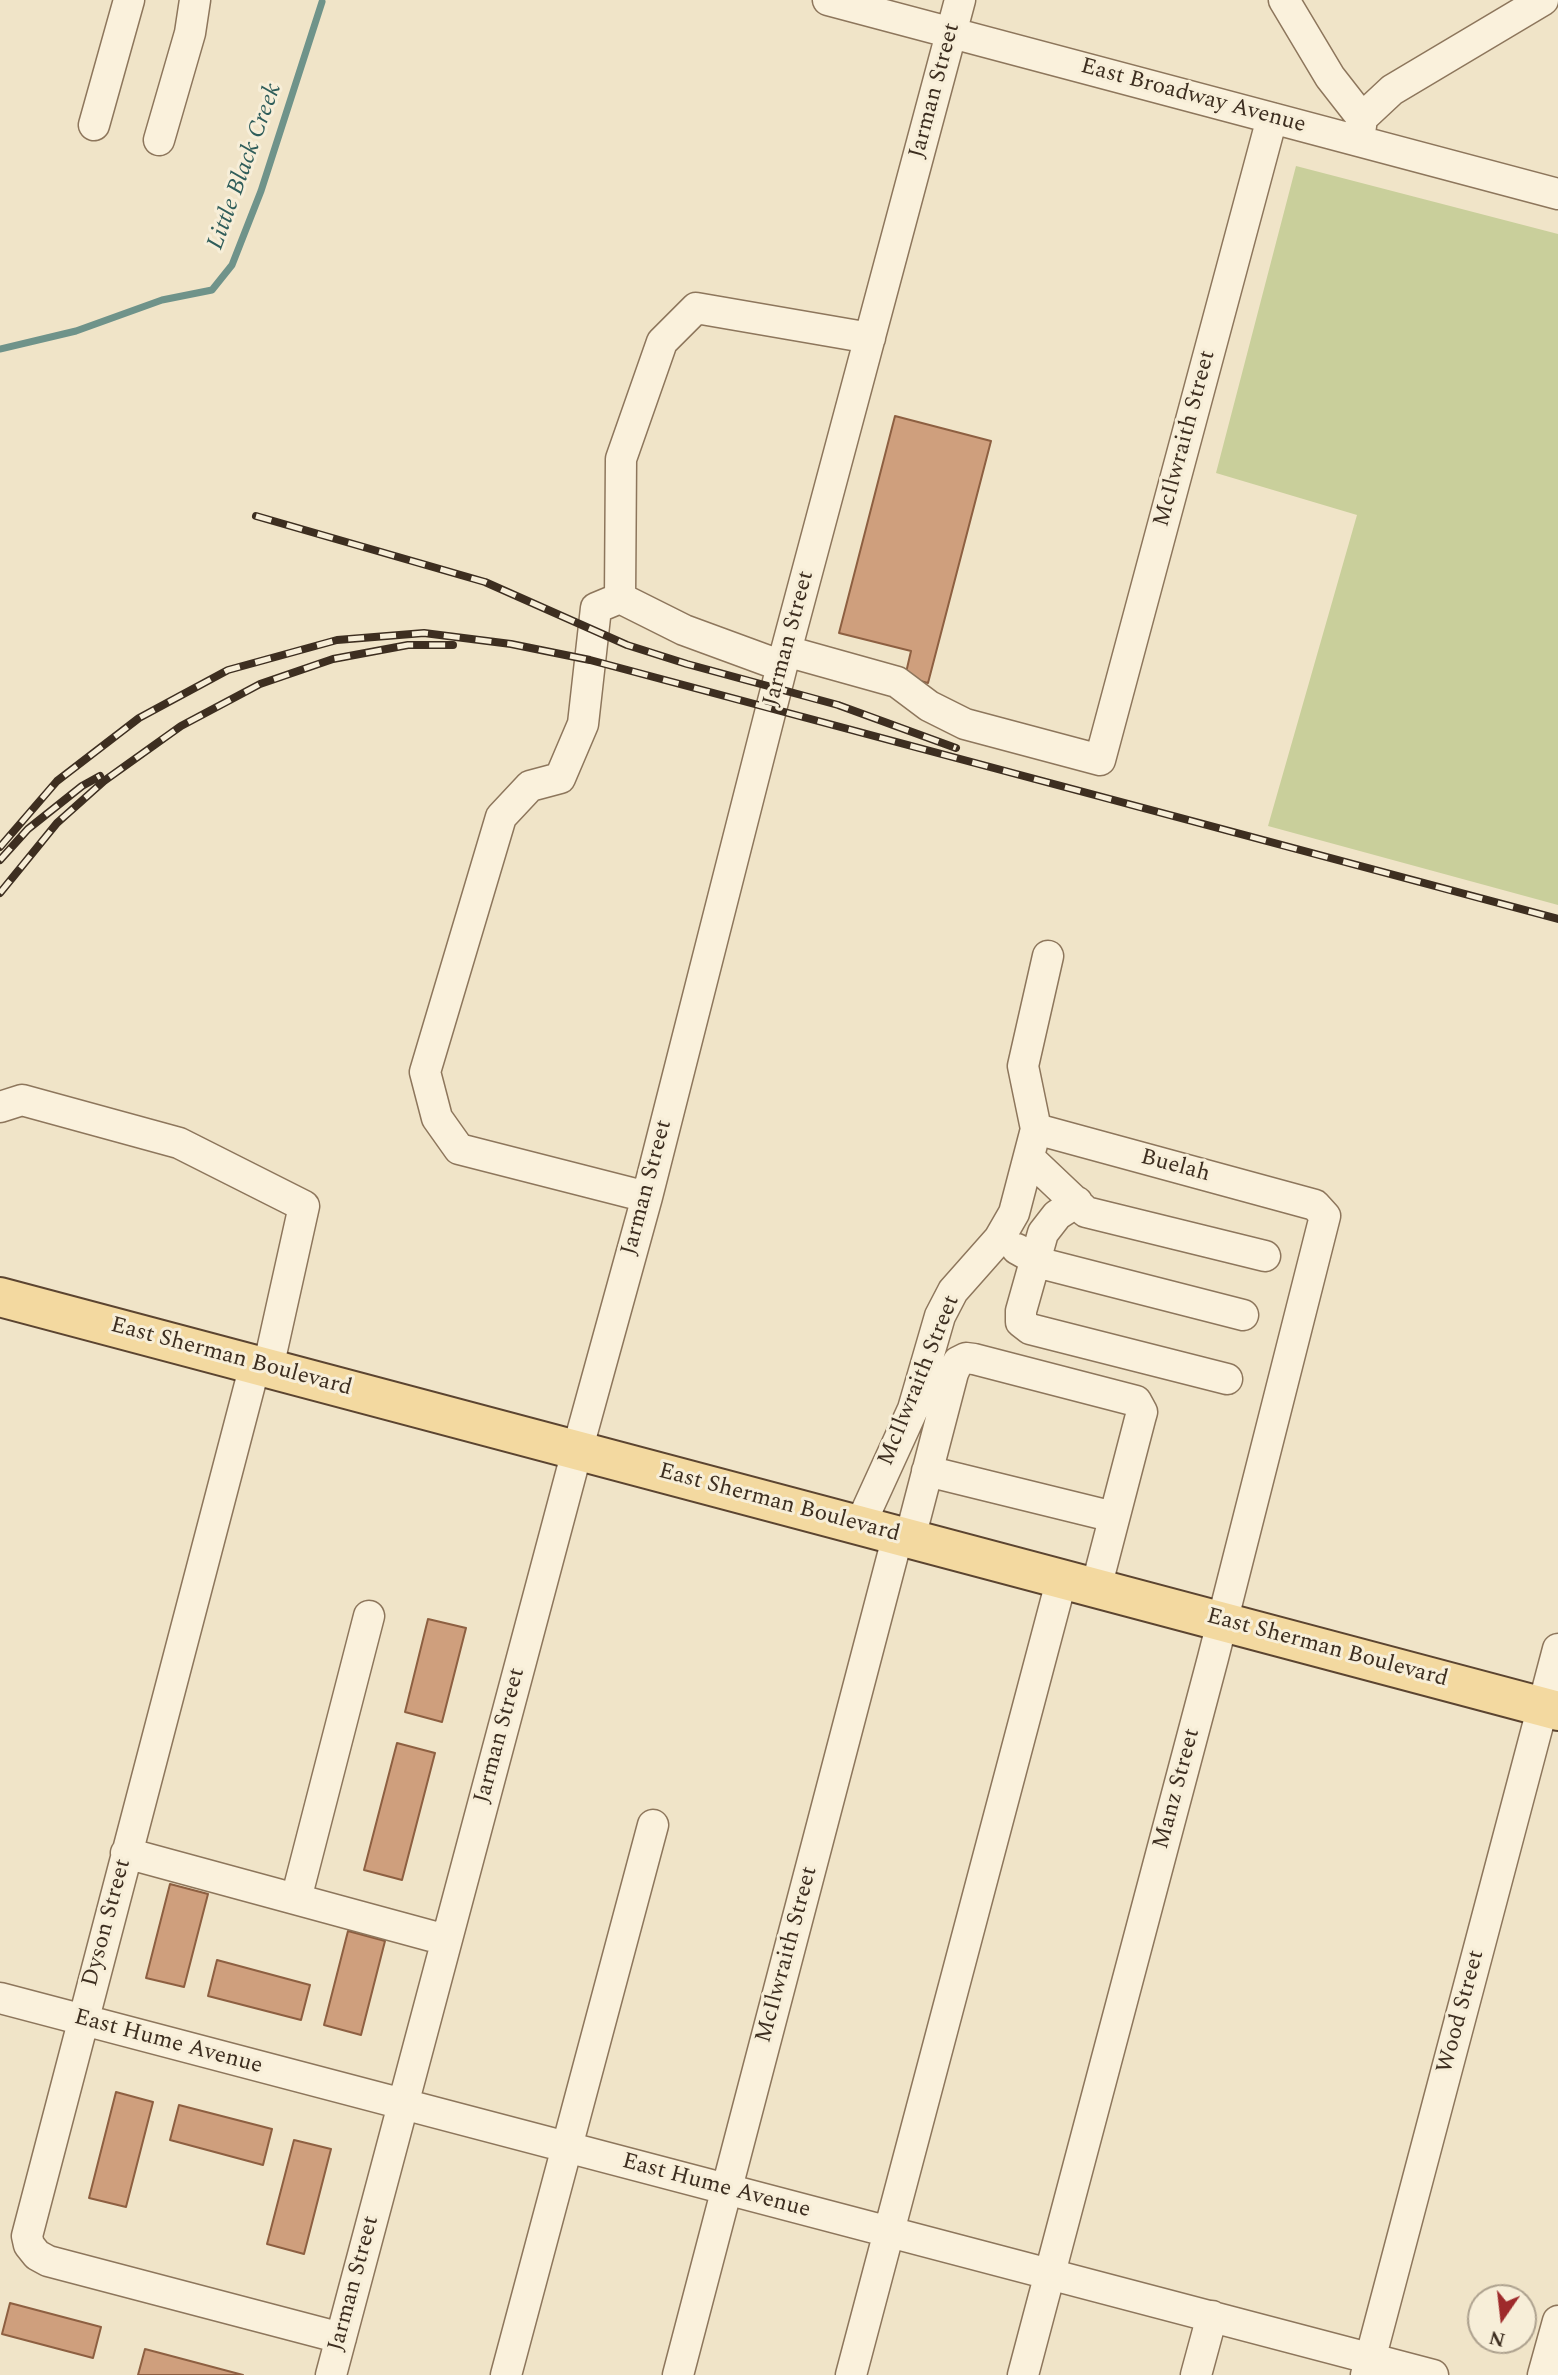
<!DOCTYPE html>
<style>
body{margin:0}
#map{position:relative;width:1558px;height:2375px;overflow:hidden;background:#f0e4c8;font-family:Spectral,serif}
canvas{display:block}
.north{position:absolute;left:1467px;top:2284px;width:70px;height:70px;box-sizing:border-box;background:#f7eed8;border:2px solid #ada18e;border-radius:50%;rotate:194deg;font-size:19px;font-weight:700;line-height:28px;text-align:center;color:#3d2e20}
.north::after{content:'';display:block;margin:auto;width:24px;height:32px;background:#9e2a2b;clip-path:polygon(50% 0,100% 100%,50% 72%,0 100%)}
</style>
<div id="map">
<canvas width="1558" height="2375"></canvas>
<div class="north">N</div>
</div>
<script>
const ctx = document.querySelector('canvas').getContext('2d');
ctx.lineJoin = 'round';
function fill(path, color) { ctx.fillStyle = color; ctx.fill(path, 'evenodd'); }
const shape = rows => new Path2D(rows.map(r => 'M' + r).join(''));
function trace(path, color, width, dash) { ctx.strokeStyle = color; ctx.lineWidth = width; ctx.lineCap = dash ? 'butt' : 'round'; ctx.setLineDash(dash || []); ctx.stroke(path); }
function label(font, color, halo, rows, align = 'center') {
  ctx.font = font + ' Spectral,serif'; ctx.lineWidth = 6; ctx.setLineDash([]); ctx.textBaseline = 'middle'; ctx.strokeStyle = halo; ctx.fillStyle = color; for (const [text, x, y, turn = 0] of rows) {
    ctx.save(); ctx.translate(x, y); ctx.rotate((+turn || 0) * Math.PI / 180); ctx.textAlign = isNaN(turn) ? turn : align; if (halo) ctx.strokeText(text, 0, 0); ctx.fillText(text, 0, 0); ctx.restore();
  }
}
const green = shape([
 [1296,166,1558,234,1558,905,1268,826,1357,515,1216,473]
]);
const stream = shape([
 [0,349,76,331,162,300,212,290,232,265,261,191,322,2]
]);
const building = shape([
 [895,416,991,441,928,683,905,677,911,651,839,633,895,416],
 [428,1619,466,1628,442,1722,405,1712,428,1619],
 [397,1743,435,1753,402,1880,364,1870,397,1743],
 [170,1884,208,1894,184,1987,146,1978,170,1884],
 [348,1931,385,1941,361,2035,324,2025,348,1931],
 [217,1960,310,1985,301,2020,208,1996,217,1960],
 [116,2092,153,2102,126,2207,89,2198,116,2092],
 [179,2105,272,2129,263,2165,170,2140,179,2105],
 [294,2140,331,2149,304,2254,267,2244,294,2140],
 [10,2303,101,2327,93,2358,2,2334,10,2303],
 [145,2349,243,2375,138,2375,145,2349]
]);
const minor = shape([
 [828,0,1558,194],
 [1284,0,1330,77,1362,118],
 [94,125,129,0],
 [159,140,190,33,195,0],
 [1359,141,1362,118,1392,90,1543,0],
 [620,598,621,459,662,342,696,308,870,338],
 [786,651,897,682,929,706,965,724,1100,760,1272,118],
 [0,1107,22,1100,179,1143,304,1206,268,1368],
 [1029,1158,1086,1212,1265,1256],
 [647,1197,459,1149,437,1118,425,1072,501,817,530,786,560,778,583,724,596,608,620,598,684,630,782,666],
 [1077,1202,1057,1215,1043,1233,1021,1311,1021,1322,1030,1329,1227,1379],
 [1017,1249,1044,1264,1243,1315],
 [255,1365,27,2236,29,2245,37,2255,48,2261,341,2338],
 [927,1471,1114,1517],
 [860,1525,913,1409,940,1316,953,1291,999,1239,1014,1213,1036,1129,1023,1066,1048,956],
 [910,1538,953,1373,958,1362,966,1358,974,1359,1136,1401,1142,1412,1140,1419,1096,1588],
 [126,1853,446,1940],
 [296,1899,369,1616],
 [0,1998,1433,2375],
 [331,2375,577,1451,647,1197,782,666,960,0],
 [506,2375,653,1825],
 [678,2375,898,1535],
 [851,2375,1062,1578],
 [1023,2375,1213,1658,1325,1216,1315,1205,1036,1129],
 [1196,2375,1212,2316],
 [1366,2375,1558,1649],
 [1543,2375,1558,2321]
]);
const major = shape([
 [0,1297,1558,1711]
]);
const rail = shape([
 [256,516,485,582,627,645,687,664,838,705,956,748],
 [0,847,57,781,139,718,228,670,337,640,424,633,511,644,590,660,1558,919],
 [0,860,28,829,82,786,100,776],
 [0,893,57,823,104,781,181,726,260,684,333,659,408,645,453,645]
]);
const streetNames = [
 ["Jarman Street",936,91,-75],
 ["East Broadway Avenue",1193,97,15],
 ["McIlwraith Street",1186,439,-75],
 ["Jarman Street",790,639,-75],
 ["Buelah",1175,1167,15],
 ["Jarman Street",648,1188,-75],
 ["East Sherman Boulevard",231,1358,15],
 ["McIlwraith Street",920,1381,-68],
 ["East Sherman Boulevard",779,1504,15],
 ["East Sherman Boulevard",1327,1649,15],
 ["Jarman Street",501,1736,-75],
 ["Manz Street",1178,1789,-75],
 ["Dyson Street",108,1923,-75],
 ["McIlwraith Street",788,1955,-75],
 ["Wood Street",1462,2012,-75],
 ["East Hume Avenue",168,2043,15],
 ["East Hume Avenue",716,2187,15],
 ["Jarman Street",355,2284,-75]
];
const waterNames = [
 ["Little Black Creek",246,167,-70]
];
fill(green, '#c9cf9b');
trace(stream, '#6f938a', 7);
fill(building, '#cf9f7d');
trace(building, '#8d5f41', 2);
trace(minor, '#8d765c', 33);
trace(major, '#5b4430', 42);
trace(minor, '#faf1dc', 30);
trace(major, '#f3d9a0', 38);
trace(rail, '#3d2e20', 8);
trace(rail, '#f7eed8', 5, [16]);
label('23px', '#3d2e20', '#f7eed8', streetNames);
label('italic 24px', '#2f5d5a', '#f7eed8', waterNames);
</script>
